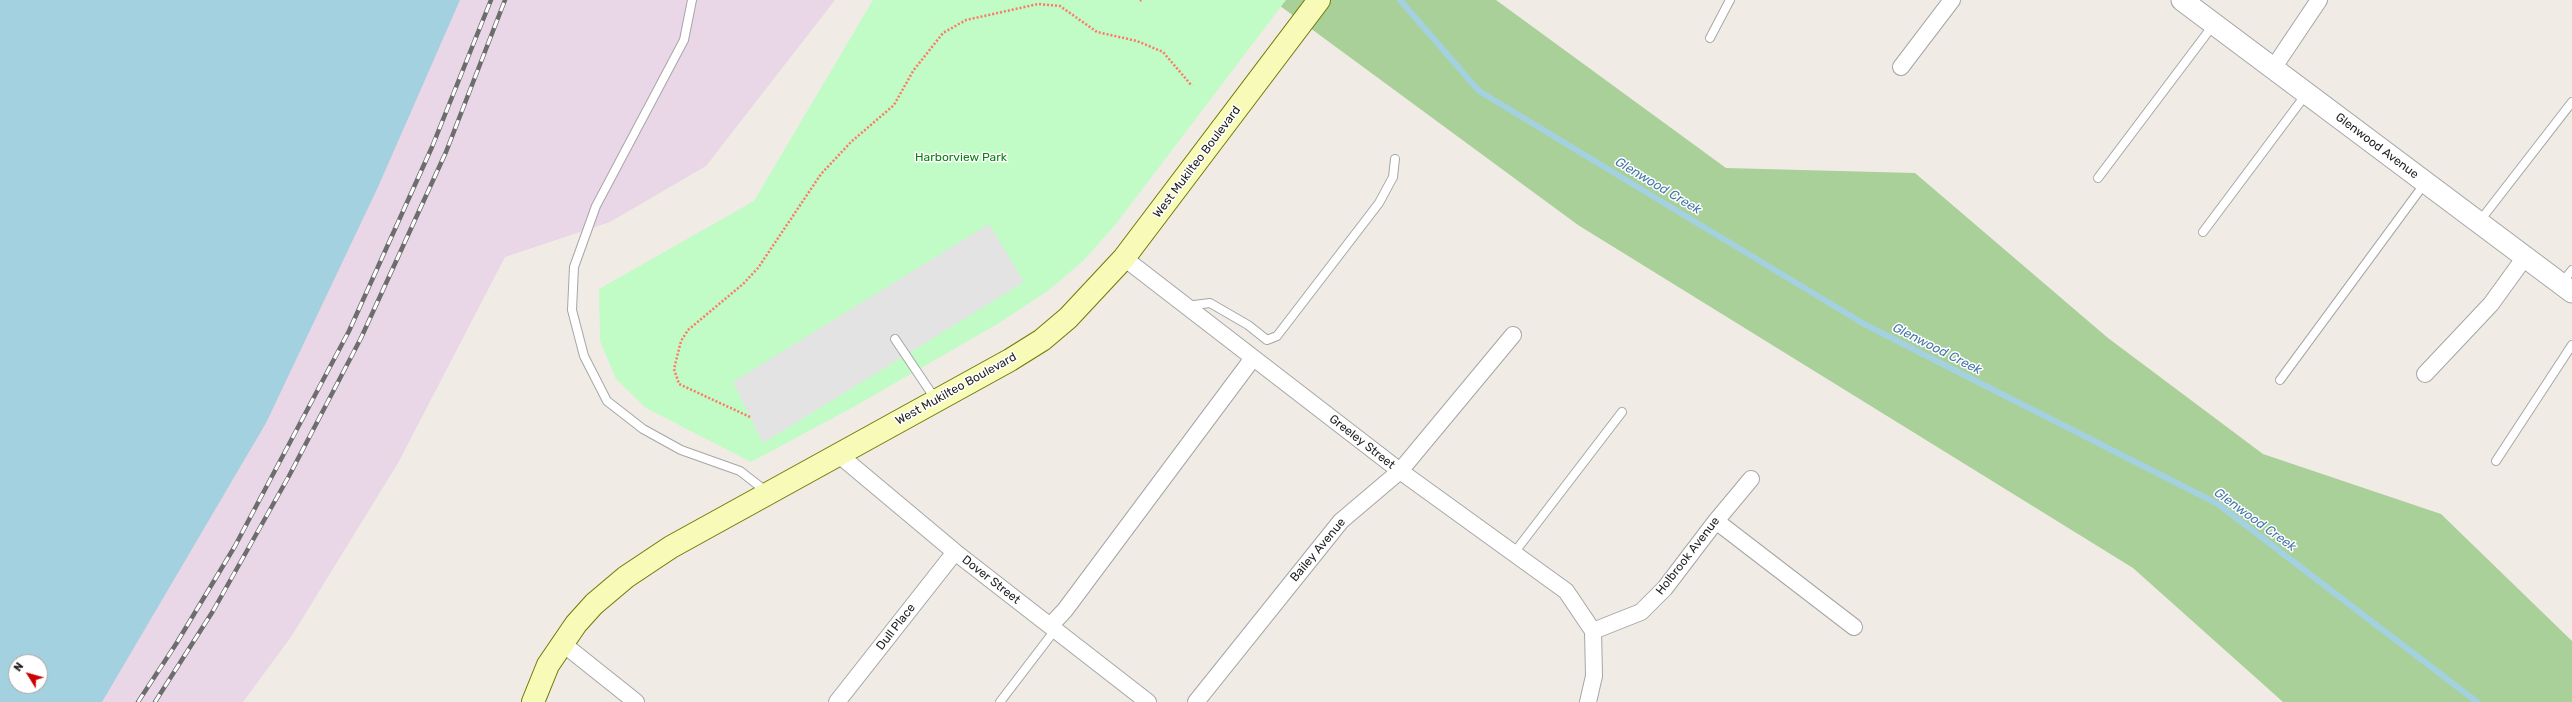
<!DOCTYPE html>
<style>
body{margin:0}
#map{position:relative;width:2572px;height:702px;overflow:hidden;background:#f0ece5;font-family:Rubik,sans-serif}
canvas{display:block}
.north{position:absolute;left:8px;top:654px;width:40px;height:40px;box-sizing:border-box;background:#fff;border:1px solid #a5a5a5;border-radius:50%;rotate:307deg;font-size:11px;font-weight:700;line-height:16px;text-align:center;color:#1f1f1f}
.north::after{content:'';display:block;margin:auto;width:14px;height:18px;background:#cd0000;clip-path:polygon(50% 0,100% 100%,50% 72%,0 100%)}
</style>
<div id="map">
<canvas width="2572" height="702"></canvas>
<div class="north">N</div>
</div>
<script>
const ctx = document.querySelector('canvas').getContext('2d');
ctx.lineJoin = 'round';
function fill(path, color) { ctx.fillStyle = color; ctx.fill(path, 'evenodd'); }
const shape = rows => new Path2D(rows.map(r => 'M' + r).join(''));
function trace(path, color, width, dash) { ctx.strokeStyle = color; ctx.lineWidth = width; ctx.lineCap = dash ? 'butt' : 'round'; ctx.setLineDash(dash || []); ctx.stroke(path); }
function label(font, color, halo, rows, align = 'center') {
  ctx.font = font + ' Rubik,sans-serif'; ctx.lineWidth = 3; ctx.setLineDash([]); ctx.textBaseline = 'middle'; ctx.strokeStyle = halo; ctx.fillStyle = color; for (const [text, x, y, turn = 0] of rows) {
    ctx.save(); ctx.translate(x, y); ctx.rotate((+turn || 0) * Math.PI / 180); ctx.textAlign = isNaN(turn) ? turn : align; if (halo) ctx.strokeText(text, 0, 0); ctx.fillText(text, 0, 0); ctx.restore();
  }
}
const industrial = shape([
 [439,0,835,0,706,166,610,222,505,257,398,463,291,637,243,702,78,702]
]);
const forest = shape([
 [1272,0,1496,0,1726,168,1915,173,2108,338,2263,454,2441,514,2572,641,2572,702,2283,702,2133,568,1578,225]
]);
const park = shape([
 [873,0,1286,0,1115,225,1083,261,1049,290,999,323,857,405,751,462,646,408,616,379,600,341,599,289,754,201]
]);
const parking = shape([
 [989,224,1024,282,763,443,733,382]
]);
const water = shape([
 [0,0,460,0,378,187,266,423,102,702,0,702],
 [16,662,40,662,40,686,16,686]
]);
const stream = shape([
 [1400,0,1479,91,1864,324,2218,504,2477,702]
]);
const path = shape([
 [1140,1,1141,0],
 [750,417,679,384,674,369,681,341,688,330,743,284,758,268,821,174,851,142,894,105,913,71,943,33,966,20,1038,4,1060,6,1097,32,1137,41,1163,52,1192,86]
]);
const service = shape([
 [692,0,684,40,596,206,574,267,572,310,584,356,607,401,643,429,681,450,740,471,767,492],
 [1710,38,1730,0],
 [2098,178,2214,24],
 [2479,222,2572,102],
 [2203,232,2307,93],
 [2561,284,2572,270],
 [1186,306,1210,303,1248,325,1267,340,1277,336,1379,203,1393,177,1395,159],
 [895,339,936,400],
 [2280,380,2425,183],
 [2496,461,2572,345],
 [1514,553,1622,412],
 [1000,702,1055,630]
]);
const minor = shape([
 [1901,67,1952,0],
 [2274,67,2319,0],
 [1124,258,1400,471,1566,591,1593,631],
 [2425,374,2491,304,2525,257],
 [838,454,955,552,1148,702],
 [1716,521,1854,627],
 [1050,626,1065,610,1253,358],
 [562,643,636,702],
 [837,702,955,552],
 [1196,702,1341,521,1400,471,1513,335],
 [1588,702,1594,676,1593,631,1641,612,1665,588,1716,521,1751,479]
]);
const tertiary = shape([
 [2182,0,2572,292]
]);
const secondary = shape([
 [533,702,548,665,576,624,594,604,626,577,671,547,1010,360,1042,340,1068,318,1124,258,1319,0]
]);
const rail = shape([
 [138,702,176,644,235,546,349,331,432,147,491,0],
 [155,702,213,611,289,476,361,338,446,152,505,0]
]);
const streetNames = [
 ["Glenwood Avenue",2377,146,37],
 ["West Mukilteo Boulevard",1197,162,-53],
 ["West Mukilteo Boulevard",956,389,-29],
 ["Greeley Street",1362,442,38],
 ["Bailey Avenue",1318,550,-50],
 ["Holbrook Avenue",1688,556,-52],
 ["Dover Street",991,580,38],
 ["Dull Place",896,627,-52]
];
const parkNames = [
 ["Harborview Park",961,158]
];
const waterNames = [
 ["Glenwood Creek",1658,186,31],
 ["Glenwood Creek",1937,349,27],
 ["Glenwood Creek",2255,520,36]
];
fill(industrial, '#e9d6e6');
fill(forest, '#a9d098');
fill(park, '#c1fbc5');
fill(parking, '#e3e3e3');
fill(water, '#a4d1df');
trace(stream, '#a4d1df', 6);
trace(service, '#a6a6a6', 10);
trace(minor, '#a6a6a6', 18);
trace(tertiary, '#a6a6a6', 23);
trace(secondary, '#6d7a02', 24);
trace(path, '#fe7768', 2.5, [2, 2]);
trace(service, '#fff', 8);
trace(minor, '#fff', 16);
trace(tertiary, '#fff', 21);
trace(secondary, '#f8fbb7', 22);
trace(rail, '#6d6d6d', 4.5);
trace(rail, '#fff', 3, [9]);
label('12px', '#1f1f1f', '#fff', streetNames);
label('12px', '#088112', '#fff', parkNames);
label('italic 13px', '#4578aa', '#fff', waterNames);
</script>
